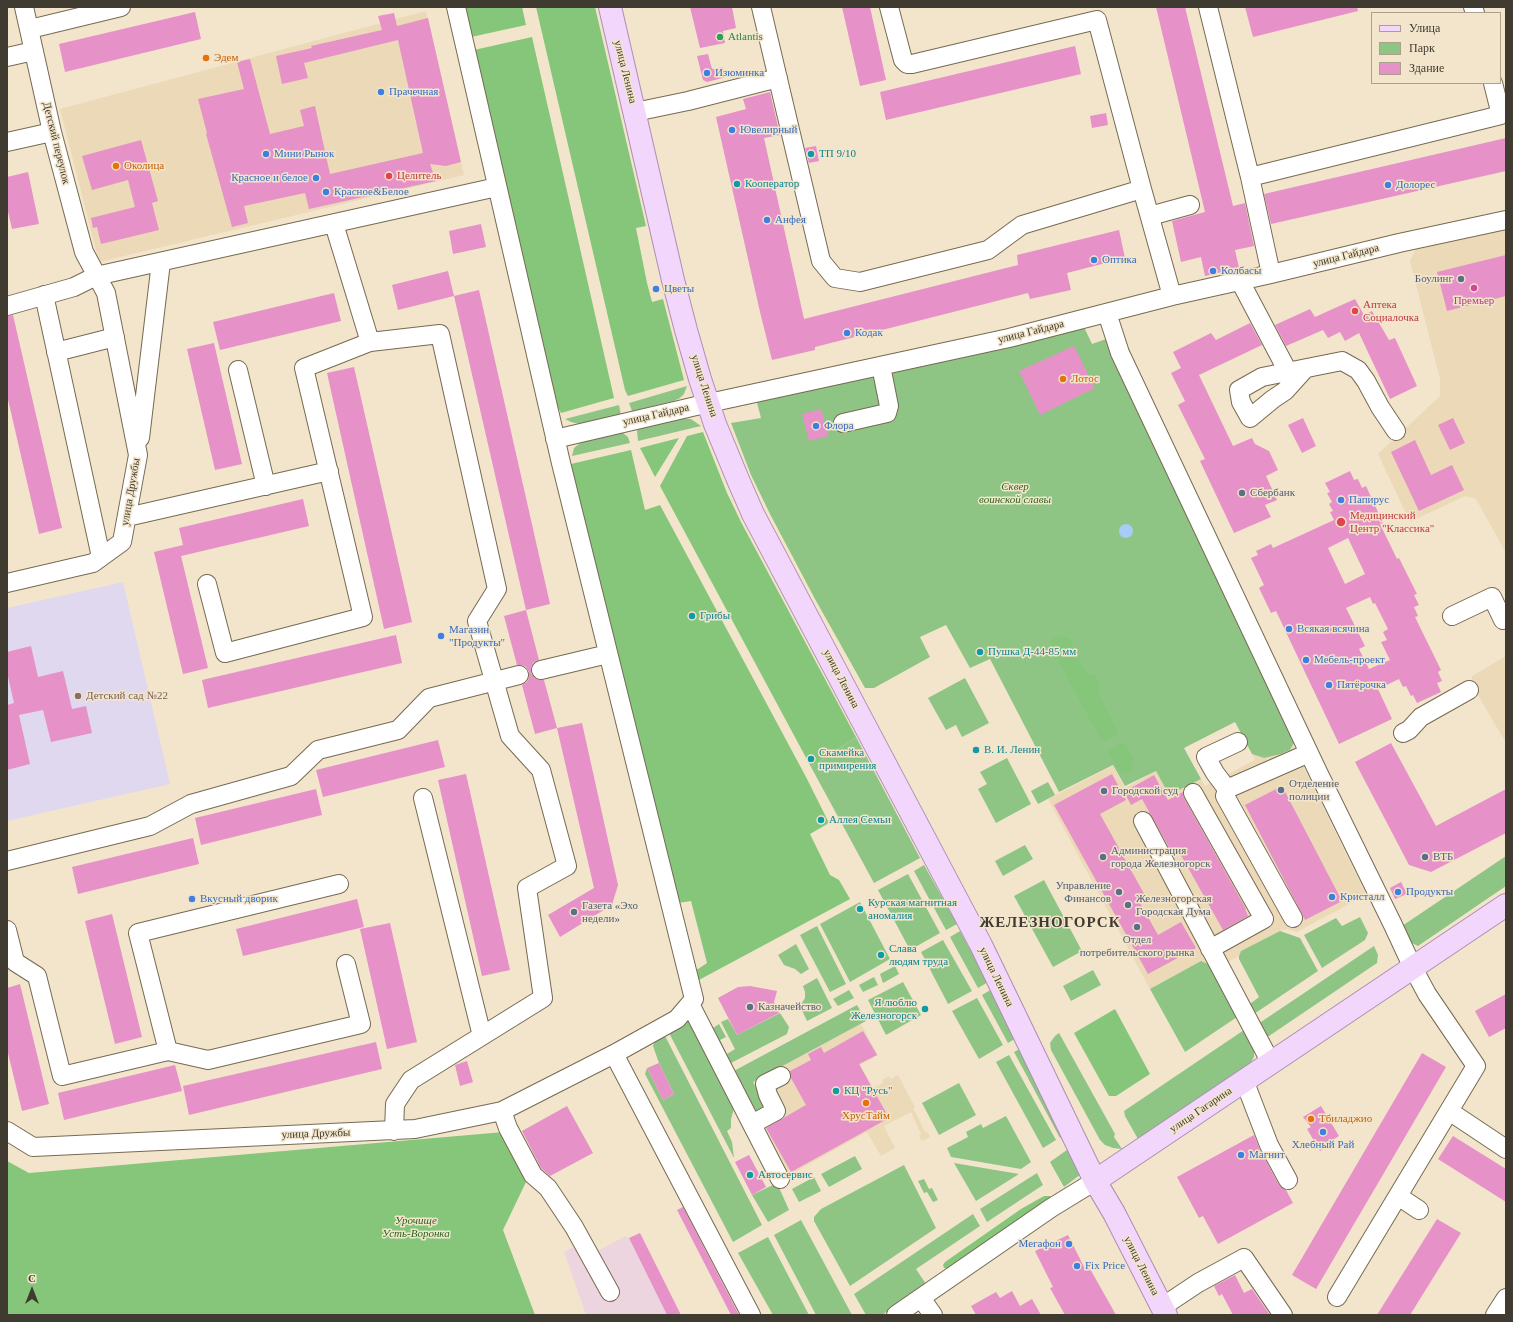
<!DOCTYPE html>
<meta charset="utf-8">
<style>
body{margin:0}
#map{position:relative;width:1513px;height:1322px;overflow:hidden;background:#f3e5cb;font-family:"Times New Roman",serif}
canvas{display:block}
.frame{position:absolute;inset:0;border:8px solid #403b30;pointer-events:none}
.legend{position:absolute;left:1371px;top:12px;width:130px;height:72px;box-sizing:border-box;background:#f3e5cb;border:1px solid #aba18d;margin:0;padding:5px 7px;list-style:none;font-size:12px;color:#403b30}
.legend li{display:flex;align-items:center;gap:8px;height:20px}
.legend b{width:20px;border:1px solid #aba18d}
.north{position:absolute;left:12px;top:1270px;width:40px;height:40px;-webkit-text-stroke:3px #f3e5cb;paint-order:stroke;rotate:0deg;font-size:11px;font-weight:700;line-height:16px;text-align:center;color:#403b30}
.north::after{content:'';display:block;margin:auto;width:14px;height:18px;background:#403b30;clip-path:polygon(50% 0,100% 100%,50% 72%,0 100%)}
</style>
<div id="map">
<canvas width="1513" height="1322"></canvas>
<div class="frame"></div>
<ul class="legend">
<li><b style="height:5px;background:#f2d6fc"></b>Улица</li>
<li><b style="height:11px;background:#8ec585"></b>Парк</li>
<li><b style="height:11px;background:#e691c8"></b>Здание</li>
</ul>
<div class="north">С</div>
</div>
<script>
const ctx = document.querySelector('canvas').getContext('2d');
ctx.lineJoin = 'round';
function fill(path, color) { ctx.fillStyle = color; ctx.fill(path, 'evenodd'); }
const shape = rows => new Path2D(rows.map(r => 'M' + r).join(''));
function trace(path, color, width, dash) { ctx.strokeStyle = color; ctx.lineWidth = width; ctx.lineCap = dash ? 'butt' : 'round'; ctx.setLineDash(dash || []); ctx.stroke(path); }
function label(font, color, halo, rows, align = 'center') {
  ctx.font = font + ' "Times New Roman",serif'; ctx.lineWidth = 3; ctx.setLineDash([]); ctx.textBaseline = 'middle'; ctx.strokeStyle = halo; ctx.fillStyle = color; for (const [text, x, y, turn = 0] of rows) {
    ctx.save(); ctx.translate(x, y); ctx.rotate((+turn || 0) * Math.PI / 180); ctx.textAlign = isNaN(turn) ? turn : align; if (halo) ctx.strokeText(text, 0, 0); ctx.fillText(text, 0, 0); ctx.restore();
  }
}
const built = shape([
 [426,11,464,175,99,262,60,109],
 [1506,227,1506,553,1476,499,1465,496,1410,522,1378,454,1440,396,1440,379,1410,261,1417,247],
 [1506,656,1506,743,1472,685,1472,676],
 [1293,745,1366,895,1297,932,1287,929,1280,931,1241,951,1239,956,1214,969,1211,965,1201,961,1150,989,1048,799,1113,766,1125,788,1156,771,1169,795,1201,779,1205,786,1255,760,1252,754,1264,758,1281,754,1290,750],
 [861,1024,878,1055,860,1065,873,1088,883,1083,882,1080,889,1076,890,1079,898,1075,915,1107,913,1108,925,1132,928,1132,930,1137,922,1141,919,1136,921,1134,911,1112,884,1126,895,1148,881,1156,867,1132,791,1174,792,1177,788,1179,759,1125,771,1118,753,1082]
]);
const industrial = shape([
 [625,1236,629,1238,667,1315,586,1315,564,1252,588,1240,596,1252]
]);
const education = shape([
 [123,582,170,784,7,821,7,608]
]);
const green = shape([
 [1084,327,1092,344,1106,339,1295,741,1290,750,1281,754,1264,758,1252,754,1235,722,1184,748,1201,779,1169,795,1156,771,1125,786,1113,765,1059,792,990,659,970,668,946,625,920,637,930,657,874,688,865,688,815,599,771,516,751,475,731,423,761,418,756,399],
 [687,386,684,394,680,398,674,401,632,411,629,403],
 [619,405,621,415,580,424,571,422,565,419],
 [681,418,691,419,701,426,638,441,637,431,639,427],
 [618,432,623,433,628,437,630,443,572,456,574,448,584,440],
 [965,678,989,723,962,737,956,725,946,730,928,698],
 [856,737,920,858,874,883,811,767],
 [1007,758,1031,804,996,823,978,789,987,784,980,772],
 [1048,782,1055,795,1038,804,1031,791],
 [1025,845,1033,859,1003,876,995,861],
 [1506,856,1506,886,1418,946,1408,941,1399,928],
 [924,865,957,924,946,930,914,871],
 [908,874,940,933,910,950,878,890],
 [1044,880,1082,951,1053,967,1014,896],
 [860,902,890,959,850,982,820,924],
 [1360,917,1368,933,1365,940,1322,968,1304,935,1336,918,1342,926],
 [817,926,846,984,830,992,800,935],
 [960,931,988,982,978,988,950,937],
 [1280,931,1300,938,1318,971,1251,1016,1246,1007,1259,997,1239,959,1239,956,1241,951],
 [943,940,972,991,948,1004,921,952],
 [796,944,809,969,801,974,795,969,784,965,778,955],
 [1374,946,1378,955,1377,963,1269,1036,1262,1036,1255,1026],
 [1201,961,1210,965,1240,1015,1185,1052,1150,989],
 [895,966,899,974,883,983,880,974],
 [1093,970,1101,985,1071,1001,1063,986],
 [874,977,878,985,863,992,859,985],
 [817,978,832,1008,807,1021,800,1006,805,998,805,992,803,986],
 [903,982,921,1015,886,1035,868,1000],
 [992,989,1018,1037,1008,1043,982,995],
 [849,990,854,998,838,1006,833,999],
 [977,998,1003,1045,979,1059,952,1011],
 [857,1005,866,1021,753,1082,767,1110,754,1115,730,1073],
 [780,1013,789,1027,787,1034,731,1063,723,1062,717,1049,713,1028,719,1024,726,1037,720,1040,727,1054,735,1049,721,1022,728,1019,737,1035],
 [689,1020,735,1105,731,1119,731,1128,727,1131,732,1142,734,1158,668,1031],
 [1247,1028,1254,1046,1254,1057,1250,1064,1138,1139,1125,1116,1124,1111],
 [1059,1033,1115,1134,1114,1137,1122,1149,1113,1148,1105,1145,1100,1140,1051,1050,1050,1043,1055,1036],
 [664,1034,762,1225,733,1242,645,1074,647,1068,663,1100,674,1094,659,1063,653,1046,655,1041],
 [1023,1047,1069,1132,1060,1138,1014,1052],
 [1009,1055,1056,1140,1043,1148,996,1062],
 [959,1083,976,1115,939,1135,922,1103],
 [1006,1116,1031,1162,1021,1169,951,1157,947,1148,968,1137,966,1132,981,1124,983,1128],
 [1071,1147,1081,1174,1064,1187,1050,1162],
 [855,1156,862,1169,829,1187,821,1174],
 [954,1163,1019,1174,976,1201],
 [904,1165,936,1228,850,1286,814,1221,814,1217,821,1209],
 [1037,1173,1043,1185,987,1222,980,1209],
 [814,1177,821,1191,799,1202,792,1189],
 [924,1179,929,1189,932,1188,938,1200,933,1202,927,1192,924,1193,918,1181],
 [777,1183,789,1210,768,1222,752,1195],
 [973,1214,980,1226,916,1269,926,1284,882,1315,866,1315,854,1294],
 [801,1220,852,1315,816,1315,774,1235],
 [768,1237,809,1315,773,1315,738,1253]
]);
const forest = shape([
 [464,7,522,7,526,25,471,37],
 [536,7,595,7,646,226,636,228,647,283,652,302,663,299,684,380,628,396,625,390],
 [532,37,614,398,561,413,555,402,474,50],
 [703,432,727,493,741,522,856,737,811,767,660,486,687,436],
 [679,438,655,477,640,448],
 [631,450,645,510,660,505,806,777,829,823,810,834,830,875,839,880,850,899,697,981,695,971,707,963,691,901,678,903,572,472,571,464],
 [1055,636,1069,638,1087,674,1095,675,1100,687,1098,692,1119,734,1103,742,1098,734,1054,653,1050,643],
 [1124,742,1134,759,1132,763,1133,769,1127,773,1120,772,1108,751],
 [1115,1009,1150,1074,1116,1096,1109,1096,1074,1033],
 [504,1132,526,1182,503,1230,535,1315,7,1315,7,1161,29,1173],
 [1044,1196,1050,1196,1052,1199,949,1269,944,1268,943,1265,945,1262,1021,1209]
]);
const water = shape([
 '1119 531a7 7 0 1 1 14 0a7 7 0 1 1-14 0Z'
]);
const building = shape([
 [690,7,732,7,736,28,723,31,725,43,700,48],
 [842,7,870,7,886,80,860,86],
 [1156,7,1185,7,1233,206,1245,203,1254,246,1235,250,1239,268,1205,276,1201,257,1181,262,1172,221,1205,212],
 [1245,7,1357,7,1358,11,1253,37],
 [195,12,201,39,65,72,59,44],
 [394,13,397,26,428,18,461,162,446,166,430,164,436,181,309,209,305,193,244,206,248,223,232,227,206,134,207,133,198,99,244,89,237,62,250,59,270,134,304,126,300,110,315,106,330,174,423,153,398,40,304,63,308,78,282,84,276,56,312,48,311,46,382,30,378,16],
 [1075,46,1081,74,886,120,880,92],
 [708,54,712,69,723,67,726,77,707,82,703,80,697,56],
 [770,92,780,135,764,138,804,319,1018,265,1017,255,1119,230,1125,258,1067,273,1071,290,1030,299,1028,293,815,347,815,350,772,360,760,312,716,117,746,109,743,99],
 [1106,113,1108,125,1092,128,1090,116],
 [1506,138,1506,171,1271,224,1264,194],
 [141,140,158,201,152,203,159,230,101,244,97,227,93,228,91,218,135,207,128,180,92,190,82,156],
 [816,146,819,161,809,163,805,148],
 [28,172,39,224,12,229,7,207,7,177],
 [481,224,486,247,453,254,449,231],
 [1506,255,1506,296,1447,311,1437,272],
 [448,271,454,296,398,310,392,285],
 [479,290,550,604,526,610,454,296],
 [334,293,341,321,220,350,213,322],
 [1355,299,1364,315,1372,311,1389,340,1395,338,1417,386,1390,399,1359,333,1345,341,1340,332,1328,338,1323,330,1286,346,1275,325,1310,309,1315,317],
 [13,315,62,528,39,534,7,395,7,316],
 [1250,323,1262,345,1199,375,1233,446,1252,438,1255,444,1269,451,1278,470,1266,476,1277,500,1265,505,1271,517,1234,533,1200,461,1205,459,1178,405,1185,401,1171,373,1181,368,1173,352,1211,333,1216,340],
 [214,343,242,464,215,470,187,349],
 [1074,346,1095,388,1040,415,1019,371],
 [354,367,412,622,384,629,327,373],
 [821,409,828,436,809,441,802,414],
 [1303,418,1316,446,1302,453,1288,425],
 [1453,418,1465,443,1450,450,1438,425],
 [1415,440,1431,475,1452,465,1464,490,1419,511,1391,452],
 [1350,471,1354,480,1358,479,1362,488,1366,486,1383,523,1380,524,1397,559,1399,558,1417,594,1414,595,1419,605,1414,607,1418,616,1415,617,1441,670,1438,672,1442,681,1437,683,1441,692,1417,703,1413,695,1411,696,1406,686,1403,687,1399,679,1378,689,1392,719,1339,744,1276,611,1271,613,1259,588,1264,585,1251,558,1258,555,1256,551,1271,544,1273,548,1334,520,1330,512,1333,511,1329,504,1332,502,1327,493,1330,492,1325,483],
 [1348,538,1365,574,1345,584,1328,548],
 [1370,597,1373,604,1375,603,1388,629,1383,632,1387,640,1381,642,1390,660,1369,669,1359,649,1365,646,1346,608],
 [303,499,309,526,181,556,208,668,183,674,154,552,183,545,179,528],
 [526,610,539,660,534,662,531,667,531,673,534,677,538,680,544,680,557,728,535,734,522,685,527,682,529,678,529,672,526,667,522,665,517,665,504,616],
 [396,635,402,663,208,708,202,680],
 [31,646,38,677,63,671,72,709,86,706,92,733,51,742,43,710,19,715,30,764,7,770,7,705,14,703,7,672,7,652],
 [582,723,618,885,612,905,560,937,548,915,594,888,557,728],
 [438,740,445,767,323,797,316,770],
 [1391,743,1436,826,1506,789,1506,833,1431,872,1409,865,1355,762],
 [466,774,510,970,482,976,438,780],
 [1112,774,1126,800,1100,814,1147,899,1140,903,1158,935,1181,922,1196,948,1148,974,1054,805],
 [1154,775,1168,800,1183,792,1184,798,1246,909,1245,909,1248,916,1223,930,1177,848,1171,851,1142,799,1131,805,1124,792],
 [1282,786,1342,901,1305,920,1245,805],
 [316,789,322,815,201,845,195,818],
 [193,838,199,864,78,894,72,867],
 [1401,882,1407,894,1395,899,1390,888],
 [357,899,364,927,243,956,236,929],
 [112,914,142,1037,115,1044,85,921],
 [390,923,417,1042,387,1049,360,929],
 [20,984,49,1104,22,1111,7,1049,7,988],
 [750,986,777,991,774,1002,779,1013,737,1035,718,998,738,987],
 [1506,994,1506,1028,1489,1037,1475,1011],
 [863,1031,877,1055,859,1064,889,1118,791,1172,766,1128,806,1105,791,1078,790,1071,811,1060,808,1054,821,1047,824,1053],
 [376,1042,382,1069,189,1115,183,1086],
 [1422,1053,1446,1067,1316,1289,1292,1275],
 [467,1061,473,1082,460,1086,455,1065],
 [659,1063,674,1094,663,1100,647,1068],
 [175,1065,182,1091,64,1120,58,1093],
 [567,1106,593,1153,550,1176,541,1168,522,1131],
 [1321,1106,1339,1136,1329,1142,1330,1145,1320,1151,1307,1129,1311,1127,1303,1117],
 [1254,1135,1260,1150,1279,1185,1286,1190,1293,1203,1218,1244,1203,1216,1199,1218,1177,1177],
 [1453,1136,1506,1169,1506,1202,1438,1159],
 [749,1155,766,1187,752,1195,735,1162],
 [683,1207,739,1315,731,1315,677,1210],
 [1437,1219,1461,1233,1410,1315,1377,1315],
 [640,1233,681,1315,667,1315,629,1238],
 [1068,1235,1085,1269,1089,1267,1116,1315,1065,1315,1050,1288,1053,1287,1035,1251],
 [1235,1275,1244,1293,1252,1289,1270,1315,1233,1315,1222,1294,1219,1296,1214,1286],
 [1012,1291,1020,1306,1032,1299,1041,1315,976,1315,971,1306,996,1292,1000,1298]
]);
const minor = shape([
 [761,7,821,261,835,278,860,282,988,250,1022,225,1142,189],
 [889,7,903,60,907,64,912,64,1097,20,1142,189,1172,296],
 [1208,7,1250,177],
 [1473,7,1475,13],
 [30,29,121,7],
 [7,57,34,51],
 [635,112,688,101,778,78],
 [7,142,52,132],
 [1150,216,1190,205],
 [334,224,370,342],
 [1271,274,1250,177,1501,115,1493,83],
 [1240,281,1288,372],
 [44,295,101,557],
 [7,306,74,287,96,276,497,187],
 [1107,313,1120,353,1318,772,1393,925,1413,968,1427,994,1476,1066,1337,1297],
 [56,352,115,337],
 [238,370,266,486],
 [1304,370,1285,391,1273,399,1250,418,1241,402,1239,390,1262,377,1342,361,1358,370,1366,381,1380,407,1396,431],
 [843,423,887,413,889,406,881,366],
 [140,438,161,262],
 [555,439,709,403,1009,338,1172,296,1271,274,1399,243,1506,220],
 [127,517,329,471],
 [7,583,93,563,122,542,138,455,106,293,84,252,52,132,24,7],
 [207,584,225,653,363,617,304,368,370,342,440,334,497,589,477,621,510,736,541,770,567,866,527,888,543,998,411,1080,395,1104,394,1131],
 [1452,616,1492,597,1503,620],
 [541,670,608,654],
 [1403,733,1409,730,1421,717,1469,690],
 [1227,789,1215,773,1206,757,1238,742],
 [1193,793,1264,919,1210,949],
 [423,798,482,1036],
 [1143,821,1271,1063],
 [7,861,150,826,191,804,291,776,318,750,398,730,429,698,519,675],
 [1293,918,1225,796,1227,789,1309,753],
 [7,930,15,962,37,976,62,1076,168,1051,208,1060,361,1024,346,964],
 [690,1004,780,1179],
 [168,1051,138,933,339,884],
 [614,1054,751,1315],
 [1244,1080,1269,1145,1288,1180],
 [502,1111,508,1128,533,1175,548,1188,574,1227,610,1292],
 [1449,1111,1506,1149],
 [752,1124,776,1111,768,1095,765,1084,781,1076],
 [7,1131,33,1147,415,1129,502,1111,614,1054,677,1019,694,999,561,463,456,7],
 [1398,1196,1419,1210],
 [921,1298,933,1315],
 [1162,1307,1198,1283,1244,1258,1283,1315],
 [896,1315,1051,1208,1095,1181],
 [1495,1315,1506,1298]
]);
const major = shape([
 [610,7,673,280,686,330,700,379,715,424,739,482,753,514,981,945,1095,1181,1114,1213,1166,1315],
 [1095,1181,1506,905]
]);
const markers = [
 [720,37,4,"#2e9e5b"],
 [206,58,4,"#e8710a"],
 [707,73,4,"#3f7fe0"],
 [381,92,4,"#3f7fe0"],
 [732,130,4,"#3f7fe0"],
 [266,154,4,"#3f7fe0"],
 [811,154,4,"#0f9aa8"],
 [116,166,4,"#e8710a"],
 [389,176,4,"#e0444e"],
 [316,178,4,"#3f7fe0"],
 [737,184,4,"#0f9aa8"],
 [1388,185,4,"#3f7fe0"],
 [326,192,4,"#3f7fe0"],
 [767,220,4,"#3f7fe0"],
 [1094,260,4,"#3f7fe0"],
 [1213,271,4,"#3f7fe0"],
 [1461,279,4,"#5c6f8a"],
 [1474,288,4,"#d1479c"],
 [656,289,4,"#3f7fe0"],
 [1355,311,4,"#e0444e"],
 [847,333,4,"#3f7fe0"],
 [1063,379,4,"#e8710a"],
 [816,426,4,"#3f7fe0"],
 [1242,493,4,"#5c6f8a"],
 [1341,500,4,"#3f7fe0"],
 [1341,522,5,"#e0444e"],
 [692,616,4,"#0f9aa8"],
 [1289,629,4,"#3f7fe0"],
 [441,636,4,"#3f7fe0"],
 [980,652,4,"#0f9aa8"],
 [1306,660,4,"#3f7fe0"],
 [1329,685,4,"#3f7fe0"],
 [78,696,4,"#8d6e63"],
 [976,750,4,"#0f9aa8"],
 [811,759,4,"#0f9aa8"],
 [1281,790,4,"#5c6f8a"],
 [1104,791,4,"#5c6f8a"],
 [821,820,4,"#0f9aa8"],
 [1103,857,4,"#5c6f8a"],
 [1425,857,4,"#5c6f8a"],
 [1119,892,4,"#5c6f8a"],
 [1398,892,4,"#3f7fe0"],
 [1332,897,4,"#3f7fe0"],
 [192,899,4,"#3f7fe0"],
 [1128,905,4,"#5c6f8a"],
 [860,909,4,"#0f9aa8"],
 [574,912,4,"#5c6f8a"],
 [1137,927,4,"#5c6f8a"],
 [881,955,4,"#0f9aa8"],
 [750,1007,4,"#5c6f8a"],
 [925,1009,4,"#0f9aa8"],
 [836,1091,4,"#0f9aa8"],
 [866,1103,4,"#e8710a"],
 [1311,1119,4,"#e8710a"],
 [1323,1132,4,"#3f7fe0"],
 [1241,1155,4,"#3f7fe0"],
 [750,1175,4,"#0f9aa8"],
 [1069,1244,4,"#3f7fe0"],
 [1077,1266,4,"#3f7fe0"]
];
const leisureNames = [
 ["Atlantis",728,37]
];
const foodNames = [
 ["Эдем",214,58],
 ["Околица",124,166],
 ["Лотос",1071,379],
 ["ХрусТайм",866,1116,"center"],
 ["Тбиладжио",1319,1119]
];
const streetNames = [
 ["улица Ленина",625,72,76],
 ["Детский переулок",56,143,76],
 ["улица Гайдара",1346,256,-14],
 ["улица Гайдара",1031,332,-14],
 ["улица Ленина",704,386,72],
 ["улица Гайдара",656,415,-13],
 ["улица Дружбы",131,492,-80],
 ["улица Ленина",841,679,62],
 ["улица Ленина",996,977,64],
 ["улица Гагарина",1201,1110,-34],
 ["улица Дружбы",316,1134,-2],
 ["улица Ленина",1141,1266,63]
];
const shopNames = [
 ["Изюминка",715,73],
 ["Прачечная",389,92],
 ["Ювелирный",740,130],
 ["Мини Рынок",274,154],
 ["Красное и белое",308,178,"right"],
 ["Долорес",1396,185],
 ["Красное&Белое",334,192],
 ["Анфея",775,220],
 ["Оптика",1102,260],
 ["Колбасы",1221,271],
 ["Цветы",664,289],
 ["Кодак",855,333],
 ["Флора",824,426],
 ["Папирус",1349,500],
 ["Всякая всячина",1297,629],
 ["Магазин",449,630],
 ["\"Продукты\"",449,643],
 ["Мебель-проект",1314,660],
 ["Пятёрочка",1337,685],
 ["Продукты",1406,892],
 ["Кристалл",1340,897],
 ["Вкусный дворик",200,899],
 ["Хлебный Рай",1323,1145,"center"],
 ["Магнит",1249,1155],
 ["Мегафон",1061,1244,"right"],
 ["Fix Price",1085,1266]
];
const cultureNames = [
 ["ТП 9/10",819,154],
 ["Кооператор",745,184],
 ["Грибы",700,616],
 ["Пушка Д-44-85 мм",988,652],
 ["В. И. Ленин",984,750],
 ["Скамейка",819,753],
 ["примирения",819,766],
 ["Аллея Семьи",829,820],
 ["Курская магнитная",868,903],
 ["аномалия",868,916],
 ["Слава",889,949],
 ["людям труда",889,962],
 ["Я люблю",917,1003,"right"],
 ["Железногорск",917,1016,"right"],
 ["КЦ \"Русь\"",844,1091],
 ["Автосервис",758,1175]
];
const healthNames = [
 ["Целитель",397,176],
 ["Аптека",1363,305],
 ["Социалочка",1363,318],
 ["Медицинский",1350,516],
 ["Центр \"Классика\"",1350,529]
];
const serviceNames = [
 ["Боулинг",1453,279,"right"],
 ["Сбербанк",1250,493],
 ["Отделение",1289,784],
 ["полиции",1289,797],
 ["Городской суд",1112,791],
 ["Администрация",1111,851],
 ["города Железногорск",1111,864],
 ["ВТБ",1433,857],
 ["Управление",1111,886,"right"],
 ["Финансов",1111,899,"right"],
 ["Железногорская",1136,899],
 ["Городская Дума",1136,912],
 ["Газета «Эхо",582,906],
 ["недели»",582,919],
 ["Отдел",1137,940,"center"],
 ["потребительского рынка",1137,953,"center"],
 ["Казначейство",758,1007]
];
const hotelNames = [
 ["Премьер",1474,301]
];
const parkNames = [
 ["Сквер",1015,487],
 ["воинской славы",1015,500],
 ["Урочище",416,1221],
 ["Усть-Воронка",416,1234]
];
const educationNames = [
 ["Детский сад №22",86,696]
];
const districtNames = [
 ["ЖЕЛЕЗНОГОРСК",1050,923]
];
fill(built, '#ebd9b8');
fill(industrial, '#edd5e0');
fill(education, '#e0d8ee');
fill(green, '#8ec585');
fill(forest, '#85c67b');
fill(water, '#a7ccf8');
fill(building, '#e691c8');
trace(minor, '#766a52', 20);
trace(major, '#ae8eb3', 24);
trace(minor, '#fff', 18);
trace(major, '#f2d6fc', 22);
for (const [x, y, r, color] of markers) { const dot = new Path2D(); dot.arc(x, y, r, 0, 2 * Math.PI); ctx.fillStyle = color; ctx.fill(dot); trace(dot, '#f3e5cb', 1.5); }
label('11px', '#27864d', '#f3e5cb', leisureNames, 'left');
label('11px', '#c56008', '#f3e5cb', foodNames, 'left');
label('11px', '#403b30', '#f3e5cb', streetNames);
label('11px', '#366cbe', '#f3e5cb', shopNames, 'left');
label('11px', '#0d838f', '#f3e5cb', cultureNames, 'left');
label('11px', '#be3a42', '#f3e5cb', healthNames, 'left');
label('11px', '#4e5e75', '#f3e5cb', serviceNames, 'left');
label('11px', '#b23c85', '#f3e5cb', hotelNames);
label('italic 11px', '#26651c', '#f3e5cb', parkNames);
label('11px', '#785e54', '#f3e5cb', educationNames, 'left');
ctx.letterSpacing = '1px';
label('bold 15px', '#403b30', '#f3e5cb', districtNames);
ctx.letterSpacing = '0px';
</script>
